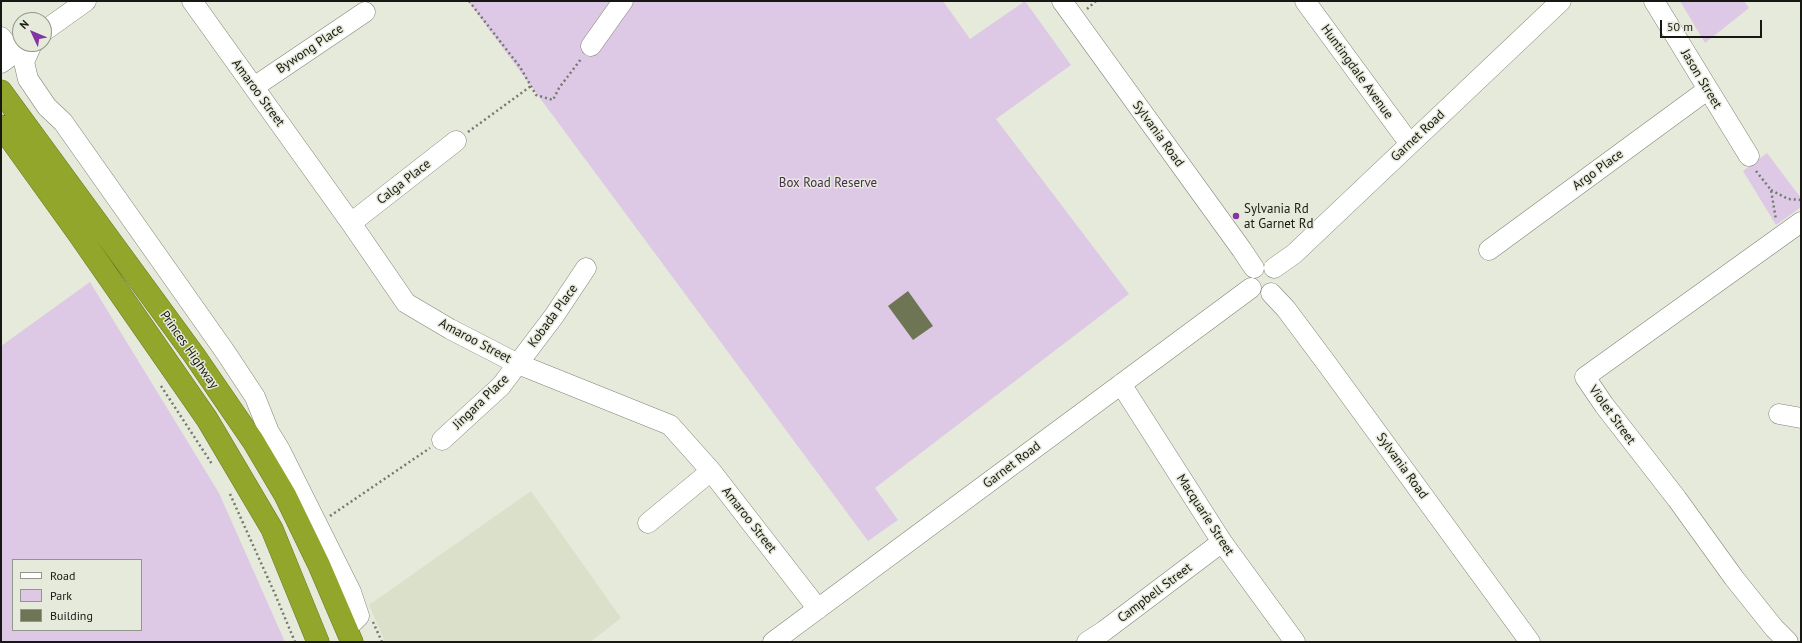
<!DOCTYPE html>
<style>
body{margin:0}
#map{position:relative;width:1802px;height:643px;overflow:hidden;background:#e6eada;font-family:"PT Sans",sans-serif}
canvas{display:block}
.frame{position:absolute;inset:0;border:2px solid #171813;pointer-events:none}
.legend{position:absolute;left:12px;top:559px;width:130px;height:72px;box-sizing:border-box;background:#e6eada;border:1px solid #93968a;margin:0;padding:5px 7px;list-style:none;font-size:12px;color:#171813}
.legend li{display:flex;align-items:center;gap:8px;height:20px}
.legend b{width:20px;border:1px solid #93968a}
.north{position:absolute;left:12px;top:12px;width:40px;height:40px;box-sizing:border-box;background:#e6eada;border:1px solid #93968a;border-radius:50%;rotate:314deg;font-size:11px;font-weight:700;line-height:16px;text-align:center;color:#171813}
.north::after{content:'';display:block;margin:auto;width:14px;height:18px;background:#8534a3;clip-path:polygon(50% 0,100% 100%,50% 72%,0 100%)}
.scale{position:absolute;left:1660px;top:20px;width:102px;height:18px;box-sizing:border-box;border:2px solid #171813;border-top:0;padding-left:5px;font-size:12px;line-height:14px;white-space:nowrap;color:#171813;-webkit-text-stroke:3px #e6eada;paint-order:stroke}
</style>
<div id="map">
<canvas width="1802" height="643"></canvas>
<div class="frame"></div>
<ul class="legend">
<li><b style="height:5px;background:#fff"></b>Road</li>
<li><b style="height:11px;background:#ddc9e6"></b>Park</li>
<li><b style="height:11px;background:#6d7555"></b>Building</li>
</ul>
<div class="north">N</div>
<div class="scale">50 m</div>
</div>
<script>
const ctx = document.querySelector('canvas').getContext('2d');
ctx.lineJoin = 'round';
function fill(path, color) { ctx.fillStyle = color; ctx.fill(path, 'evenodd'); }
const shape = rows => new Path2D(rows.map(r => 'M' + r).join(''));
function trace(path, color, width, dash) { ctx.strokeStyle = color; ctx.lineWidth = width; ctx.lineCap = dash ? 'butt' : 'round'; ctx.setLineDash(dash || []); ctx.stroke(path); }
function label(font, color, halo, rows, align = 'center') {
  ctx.font = font + ' "PT Sans",sans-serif'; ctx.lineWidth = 3; ctx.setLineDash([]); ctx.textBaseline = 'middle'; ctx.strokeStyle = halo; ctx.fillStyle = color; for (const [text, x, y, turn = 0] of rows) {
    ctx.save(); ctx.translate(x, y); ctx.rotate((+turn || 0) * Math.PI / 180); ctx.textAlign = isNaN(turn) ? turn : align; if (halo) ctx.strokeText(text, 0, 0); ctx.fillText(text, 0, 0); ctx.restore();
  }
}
const built = shape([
 [531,491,621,618,590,642,385,642,369,605]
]);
const green = shape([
 [468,1,943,1,970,39,1025,1,1071,65,996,119,1129,294,875,488,898,520,868,541],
 [1680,1,1744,1,1749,8,1705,43],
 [1767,153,1801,198,1801,207,1776,225,1743,171],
 [90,282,219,493,285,642,1,642,1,346],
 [13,560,141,560,141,630,13,630]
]);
const building = shape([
 [908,291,933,326,913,340,888,306]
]);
const path = shape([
 [469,1,520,67,536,95,553,100,559,88,581,59],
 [1087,9,1096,1],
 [468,132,531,86],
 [1756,171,1771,190,1776,220],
 [1771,190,1788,199,1801,200],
 [161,386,212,464],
 [230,494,275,594,295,642],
 [330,516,430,448],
 [373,622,382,642]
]);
const minor = shape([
 [192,1,351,223,406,303,450,329,518,364,670,425,711,471,818,609],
 [1062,1,1242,250,1254,268],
 [1305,1,1410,144],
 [1654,1,1749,156],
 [44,31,86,1],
 [1,37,14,53],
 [32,44,24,62,28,79,47,107,63,122,226,353,255,397,269,432,280,450,351,592,359,616,347,628],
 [591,46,623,1],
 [1,63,27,44],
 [254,87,365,12],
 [351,223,456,141],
 [1489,250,1707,90],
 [1274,268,1294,254,1561,1],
 [1271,293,1286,309,1327,364,1530,642],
 [1121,384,1222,542,1295,642],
 [1779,414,1801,418],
 [442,440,501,386,554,316,586,268],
 [648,523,711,471],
 [773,642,1251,288],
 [1087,642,1104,631,1222,542],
 [1788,642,1774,628,1734,578,1677,499,1604,405,1585,377,1801,222]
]);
const highway = shape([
 [1,91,194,355,253,441,285,495,319,565,352,642],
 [1,126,78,233,207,419,272,529,318,642]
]);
const markers = [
 [1236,216,4,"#8534a3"]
];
const streetNames = [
 ["Bywong Place",310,49,-34],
 ["Huntingdale Avenue",1357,72,54],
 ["Jason Street",1701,79,59],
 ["Amaroo Street",258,93,54],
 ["Sylvania Road",1158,134,54],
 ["Garnet Road",1418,136,-43],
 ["Argo Place",1598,170,-36],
 ["Calga Place",404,182,-38],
 ["Kobada Place",553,316,-54],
 ["Amaroo Street",475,341,28],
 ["Princes Highway",189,350,55],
 ["Jingara Place",481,402,-44],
 ["Violet Street",1612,415,54],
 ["Garnet Road",1012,465,-37],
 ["Sylvania Road",1402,466,54],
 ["Macquarie Street",1205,515,57],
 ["Amaroo Street",749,520,52],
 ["Campbell Street",1155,593,-37]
];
const parkNames = [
 ["Box Road Reserve",828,183]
];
const poiNames = [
 ["Sylvania Rd",1244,209],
 ["at Garnet Rd",1244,224]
];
fill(built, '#dae0c9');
fill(green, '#ddc9e6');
fill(building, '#6d7555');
trace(minor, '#808475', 21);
trace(highway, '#677423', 23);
trace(path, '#75786e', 2.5, [2, 3]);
trace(minor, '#fff', 20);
trace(highway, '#92a62c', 22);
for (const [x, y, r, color] of markers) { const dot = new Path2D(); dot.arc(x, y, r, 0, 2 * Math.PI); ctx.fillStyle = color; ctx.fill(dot); trace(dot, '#e6eada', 1.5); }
label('13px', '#171813', '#e6eada', streetNames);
label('13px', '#482b54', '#e6eada', parkNames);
label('13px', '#171813', '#e6eada', poiNames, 'left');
</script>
